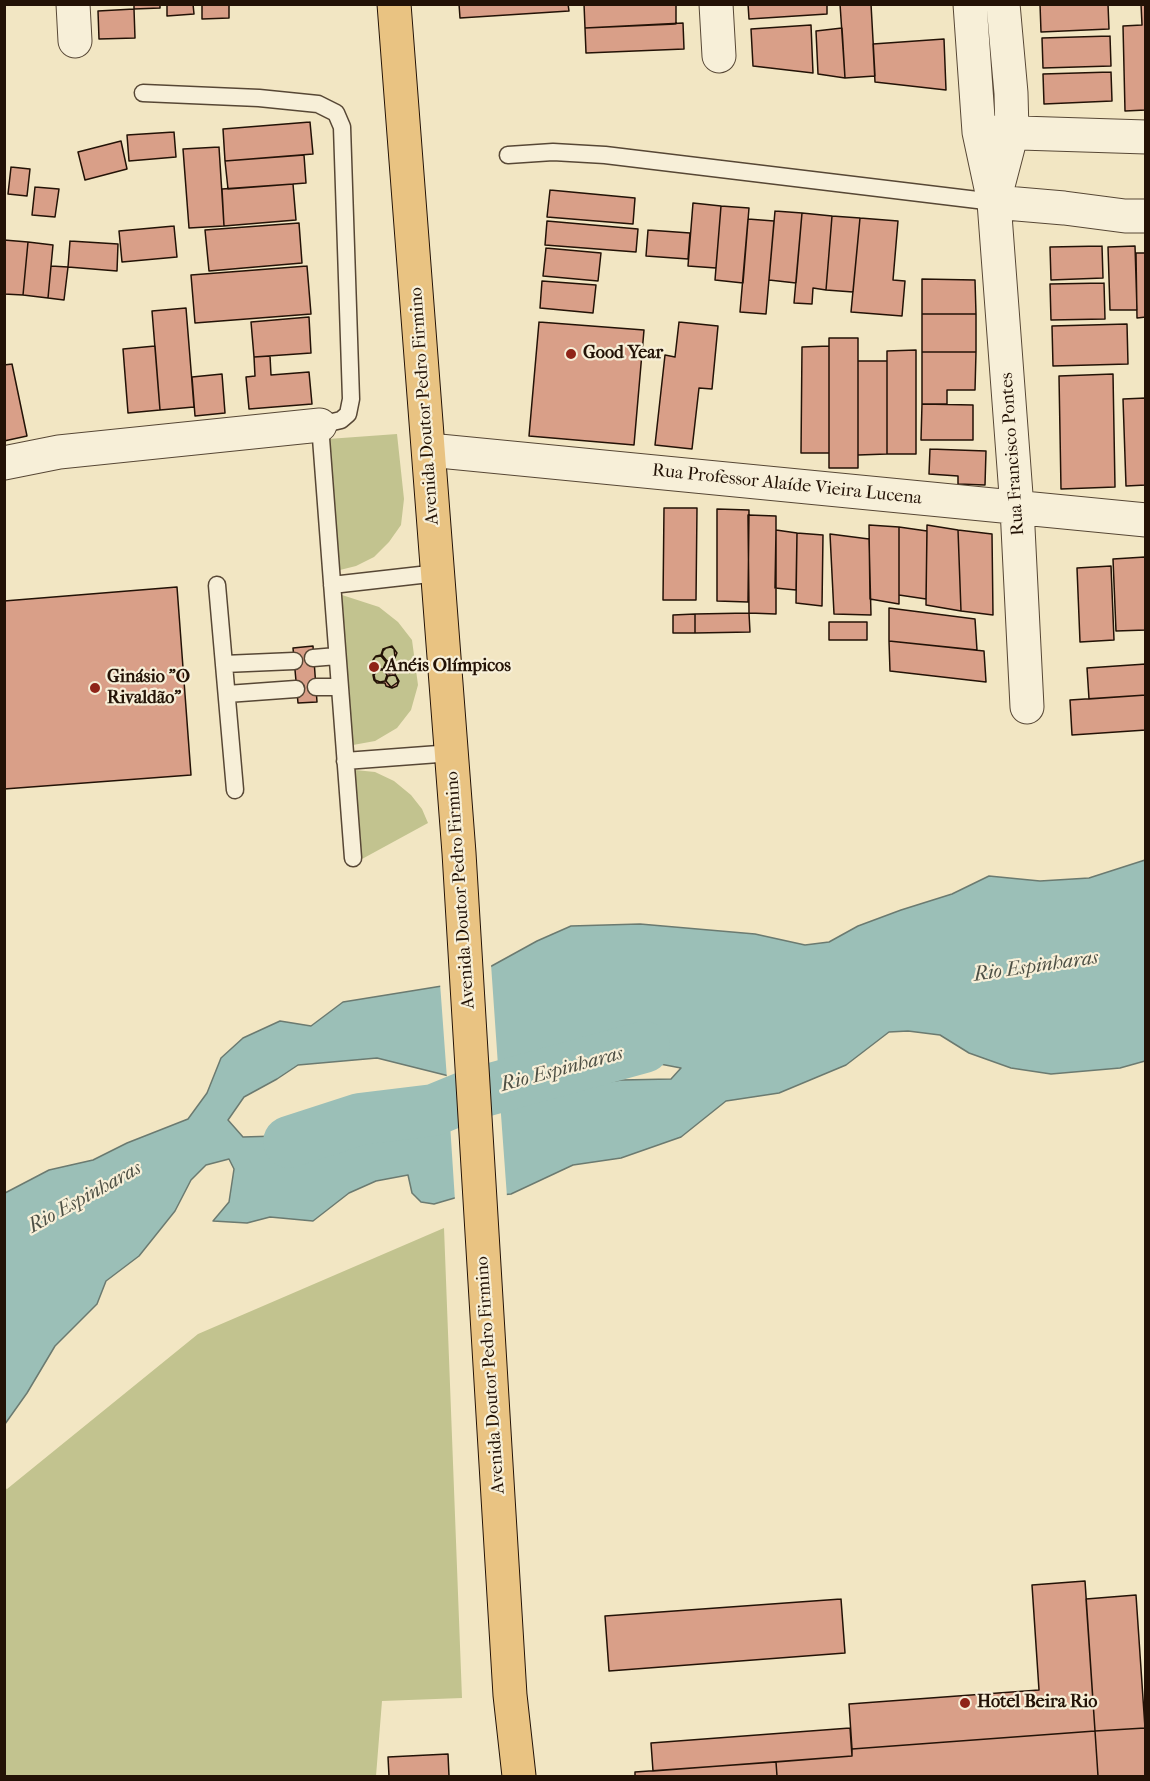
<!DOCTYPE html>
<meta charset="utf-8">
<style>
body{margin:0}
#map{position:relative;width:1150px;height:1781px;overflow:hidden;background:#f2e6c3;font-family:"IM FELL French Canon",serif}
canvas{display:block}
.frame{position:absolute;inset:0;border:6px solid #231206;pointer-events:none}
</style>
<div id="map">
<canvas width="1150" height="1781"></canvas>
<div class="frame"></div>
</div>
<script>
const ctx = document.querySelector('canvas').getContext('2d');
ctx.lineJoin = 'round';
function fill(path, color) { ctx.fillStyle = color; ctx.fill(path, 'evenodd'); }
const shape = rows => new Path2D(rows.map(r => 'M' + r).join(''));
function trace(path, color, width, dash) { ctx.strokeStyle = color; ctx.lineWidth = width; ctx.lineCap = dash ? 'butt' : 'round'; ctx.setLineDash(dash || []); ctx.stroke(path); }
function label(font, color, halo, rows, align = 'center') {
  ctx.font = font + ' "IM FELL French Canon",serif'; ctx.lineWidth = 4.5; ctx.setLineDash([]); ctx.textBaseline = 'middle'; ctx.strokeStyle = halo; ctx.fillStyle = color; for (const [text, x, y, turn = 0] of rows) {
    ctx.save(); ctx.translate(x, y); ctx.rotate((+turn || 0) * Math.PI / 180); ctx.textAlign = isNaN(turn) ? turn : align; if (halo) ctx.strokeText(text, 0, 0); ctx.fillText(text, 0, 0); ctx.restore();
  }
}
const green = shape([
 [397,434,404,499,401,525,389,542,374,557,356,566,340,570,328,439],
 [342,595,379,607,398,622,412,640,418,685,411,710,397,728,375,741,353,745],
 [355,770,375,772,394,781,411,795,422,809,428,823,362,859],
 [444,1228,462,1698,382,1701,376,1776,5,1776,5,1488,7,1489,198,1334]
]);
const water = shape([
 [1145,860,1145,1061,1120,1068,1051,1074,1011,1068,969,1053,940,1035,908,1031,889,1032,846,1065,779,1093,726,1101,681,1137,621,1158,573,1165,511,1194,481,1197,476,1108,508,1103,529,1092,559,1090,621,1080,671,1079,681,1068,639,1060,557,1067,475,1081,468,979,537,941,571,926,640,924,755,934,805,945,829,942,858,926,901,910,952,894,989,876,1040,881,1089,878,1145,860],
 [442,986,449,1076,377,1058,298,1065,277,1079,244,1097,228,1120,243,1137,276,1136,325,1121,454,1110,458,1197,434,1204,421,1202,412,1193,408,1175,376,1181,349,1193,313,1221,270,1217,247,1223,213,1221,229,1202,234,1169,229,1159,206,1165,191,1180,175,1211,139,1256,106,1281,97,1304,55,1346,27,1393,5,1424,5,1193,49,1170,93,1160,127,1143,188,1119,207,1093,221,1058,243,1038,280,1021,311,1026,343,1002,442,986]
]);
const pier = shape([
 [491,964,499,1080,475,1084,447,1079,440,983,463,979],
 [500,1101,507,1197,455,1201,449,1108]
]);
const river = shape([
 [289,1142,360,1119,434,1110,473,1094,644,1047]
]);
const building = shape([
 [134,4,160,4,160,8,134,9,134,4],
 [167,4,193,4,194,14,167,16,167,4],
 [202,4,229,4,229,18,202,19,202,4],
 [459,4,568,4,569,11,460,18,459,4],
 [584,4,676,4,676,24,585,28,584,4],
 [748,4,827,4,827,14,749,19,748,4],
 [840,4,871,4,875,76,845,78,840,4],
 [1040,4,1108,4,1109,29,1041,32,1040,4],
 [1141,4,1146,4,1146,110,1125,111,1123,26,1142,25,1141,4],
 [134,9,135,38,99,39,98,11,134,9],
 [683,23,684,49,586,53,585,28,683,23],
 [811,25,813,73,753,66,751,29,811,25],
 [842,28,845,78,818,74,816,31,842,28],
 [1110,36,1111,66,1043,68,1042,38,1110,36],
 [944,39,946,90,875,82,873,44,944,39],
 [1111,72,1112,101,1044,104,1043,74,1111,72],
 [310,122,313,154,225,161,223,129,310,122],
 [174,132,176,157,129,161,127,135,174,132],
 [121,141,127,169,85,180,78,152,121,141],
 [219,147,224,226,189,228,183,149,219,147],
 [304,155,306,183,228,189,225,161,304,155],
 [11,167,30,169,27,196,8,194,11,167],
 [293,184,296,220,224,226,222,189,293,184],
 [35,187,59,189,55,217,32,215,35,187],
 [550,190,635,198,633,224,547,217,550,190],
 [693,203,721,206,716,268,688,266,693,203],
 [721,206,749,208,743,283,715,280,721,206],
 [775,211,802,213,796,283,769,280,775,211],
 [802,213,832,216,826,290,813,288,812,304,794,303,802,213],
 [832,216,860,218,853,292,826,290,832,216],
 [860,218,898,221,893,280,905,281,902,316,851,312,860,218],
 [748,219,774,221,766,314,740,312,748,219],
 [547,221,638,229,636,252,545,245,547,221],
 [299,223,302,263,209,271,205,230,299,223],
 [174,226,177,257,122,262,119,231,174,226],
 [648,230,690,233,688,259,646,256,648,230],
 [4,240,28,242,23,295,4,294,4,240],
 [70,241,118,244,117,271,68,267,70,241],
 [28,242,53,245,48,298,23,295,28,242],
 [1102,246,1103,278,1051,280,1050,247,1102,246],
 [1135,246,1137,310,1110,310,1108,247,1135,246],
 [546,248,601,253,598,281,543,276,546,248],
 [1136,253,1146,253,1146,317,1137,318,1136,253],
 [51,266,68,267,64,300,48,298,51,266],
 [307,266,311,314,195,323,191,275,307,266],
 [922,279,975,280,976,314,922,314,922,279],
 [542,281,596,285,593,313,540,308,542,281],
 [1104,283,1105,319,1051,320,1050,284,1104,283],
 [186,308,194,407,160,410,152,311,186,308],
 [922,314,976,314,976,352,922,352,922,314],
 [309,317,311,353,254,357,251,322,309,317],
 [539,322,644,330,634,445,529,436,539,322],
 [679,322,718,326,712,389,699,388,692,449,655,445,665,355,675,357,679,322],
 [1127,324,1128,364,1053,366,1052,326,1127,324],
 [829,338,858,338,858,468,829,468,829,338],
 [155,346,160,410,128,413,123,349,155,346],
 [829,346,829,453,801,453,802,347,829,346],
 [916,350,916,454,887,454,887,351,916,350],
 [922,352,976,352,975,390,947,390,947,404,922,404,922,352],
 [270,356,271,375,309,372,312,404,249,409,246,377,255,376,254,357,270,356],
 [858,361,887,361,887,454,858,455,858,361],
 [12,364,27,436,4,441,4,365,12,364],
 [222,374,225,413,195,416,192,377,222,374],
 [1113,374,1115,487,1061,489,1059,376,1113,374],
 [1146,398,1146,485,1126,486,1123,399,1146,398],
 [922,404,973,405,973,440,921,440,922,404],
 [930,449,986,451,985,485,958,484,958,476,929,474,930,449],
 [664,508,697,508,696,600,663,600,664,508],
 [717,509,749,510,748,602,717,601,717,509],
 [748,515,776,516,776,614,749,613,748,515],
 [869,525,899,527,899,604,870,599,869,525],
 [927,525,958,530,961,611,926,605,927,525],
 [899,527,927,531,926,599,899,595,899,527],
 [776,530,797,533,796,590,775,588,776,530],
 [958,530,992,534,993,615,961,611,958,530],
 [797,533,823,535,822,606,796,603,797,533],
 [830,534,869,539,871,615,834,614,830,534],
 [1145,557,1146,630,1116,631,1113,559,1145,557],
 [1111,566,1114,640,1080,642,1077,568,1111,566],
 [177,587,191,775,4,789,4,601,177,587],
 [889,608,975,619,977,650,889,641,889,608],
 [749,613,750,632,695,633,695,614,749,613],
 [695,614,695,633,673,633,673,615,695,614],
 [829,622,867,622,867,640,829,640,829,622],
 [889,641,984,651,986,682,890,671,889,641],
 [313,646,317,702,298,703,293,648,313,646],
 [392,646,397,653,394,660,398,666,395,674,399,681,397,686,392,688,386,686,385,683,377,683,374,680,373,675,376,670,373,667,372,662,376,656,381,655,383,649,392,646],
 [391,647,394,649,395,657,392,660,387,661,382,655,383,651,386,648,391,647],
 [381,656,386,662,383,669,377,669,373,666,373,660,375,657,381,656],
 [392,661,396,663,397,671,389,674,384,668,387,662,392,661],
 [377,670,383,670,387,675,385,681,380,682,375,680,374,675,377,670],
 [393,675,396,676,398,682,391,687,386,681,388,676,393,675],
 [1146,664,1146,695,1089,699,1087,668,1146,664],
 [1146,695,1146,730,1072,735,1070,700,1146,695],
 [1085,1581,1095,1731,852,1749,849,1704,1039,1690,1032,1585,1085,1581],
 [1136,1595,1145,1728,1095,1731,1086,1599,1136,1595],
 [841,1599,845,1653,609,1671,605,1616,841,1599],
 [850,1728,852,1756,653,1771,651,1743,850,1728],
 [1145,1728,1146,1776,1098,1776,1095,1731,1145,1728],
 [1095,1731,1098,1776,777,1776,776,1762,852,1756,852,1749,1095,1731],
 [448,1754,449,1776,389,1776,388,1757,448,1754],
 [776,1762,777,1776,635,1776,635,1772,776,1762]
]);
const service = shape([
 [143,93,259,98,318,104,336,113,342,127,351,399,348,414,341,420,320,425,353,858],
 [508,155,553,152,605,155,994,202],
 [217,585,235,790],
 [332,585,438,573],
 [313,658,337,656],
 [224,664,294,661],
 [316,687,340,687],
 [227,694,296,689],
 [345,761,452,753]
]);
const minor = shape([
 [73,4,75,41],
 [716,4,719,56],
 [970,4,979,132,994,202,1017,508,1027,707],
 [989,132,1146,137],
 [995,197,1012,132,1011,93,1003,4],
 [994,202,1064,208,1125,216,1146,216],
 [429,450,1146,520],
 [4,463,59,452,320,425]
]);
const primary = shape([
 [394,4,459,853,510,1695,519,1776]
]);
const markers = [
 [571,354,6,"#8f2418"],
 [374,667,6,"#8f2418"],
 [95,688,6,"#8f2418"],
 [965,1703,6,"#8f2418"]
];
const poiNames = [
 ["Good Year",583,354],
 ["Anéis Olímpicos",386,667],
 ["Ginásio \"O",107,678],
 ["Rivaldão\"",107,699],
 ["Hotel Beira Rio",977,1703]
];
const streetNames = [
 ["Avenida Doutor Pedro Firmino",425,406,-94],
 ["Rua Francisco Pontes",1013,454,-94],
 ["Rua Professor Alaíde Vieira Lucena",787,485,6],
 ["Avenida Doutor Pedro Firmino",461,890,-94],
 ["Avenida Doutor Pedro Firmino",491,1375,-94]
];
const waterNames = [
 ["Rio Espinharas",1036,967,-8],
 ["Rio Espinharas",562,1070,-15],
 ["Rio Espinharas",85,1198,-29]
];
fill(green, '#c2c38f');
fill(water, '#9bbfb7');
trace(water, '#6b7a70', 1.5);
fill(pier, '#f2e6c3');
trace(river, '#9bbfb7', 52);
fill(building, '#d99f88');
trace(building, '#231206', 1.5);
trace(service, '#574735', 19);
trace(minor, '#574735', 35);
trace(primary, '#231206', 35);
trace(service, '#f7efd8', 16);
trace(minor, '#f7efd8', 33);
trace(primary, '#e9c382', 33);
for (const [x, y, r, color] of markers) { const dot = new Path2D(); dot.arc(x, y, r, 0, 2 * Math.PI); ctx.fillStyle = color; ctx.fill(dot); trace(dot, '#f7efd8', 2); }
label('bold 18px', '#231206', '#f7efd8', poiNames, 'left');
label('18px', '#231206', '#f7efd8', streetNames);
label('italic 20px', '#4d4f44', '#f7efd8', waterNames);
</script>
